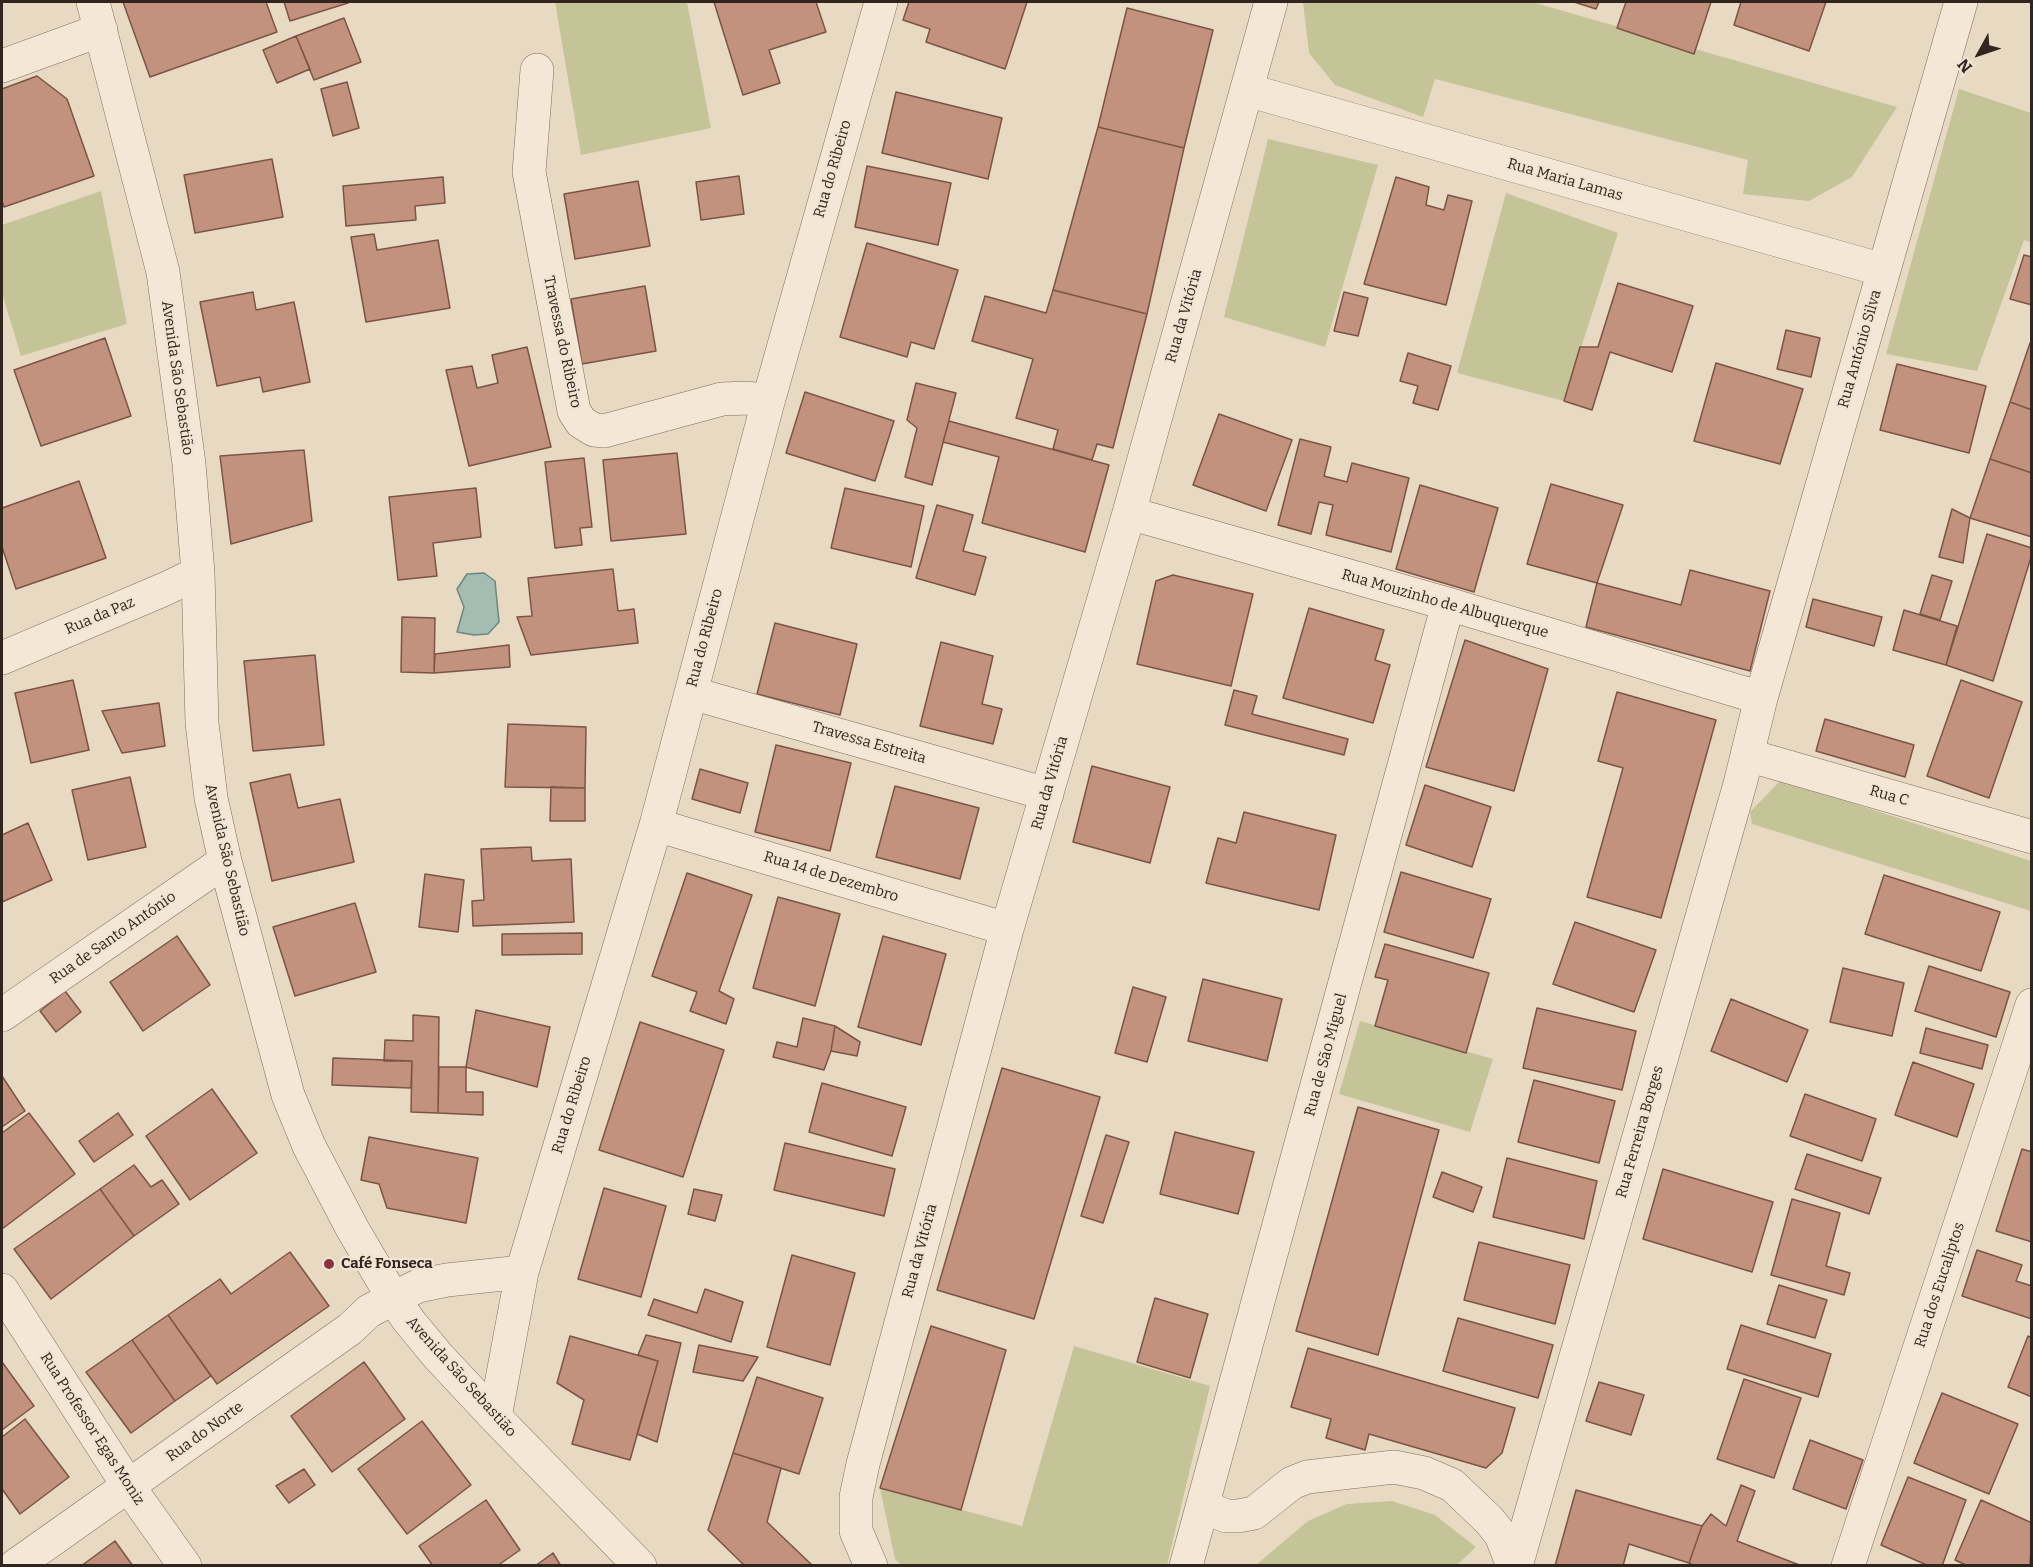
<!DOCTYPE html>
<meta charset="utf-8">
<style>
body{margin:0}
#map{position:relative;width:2033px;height:1567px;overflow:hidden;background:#e8d9c3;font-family:Bitter,serif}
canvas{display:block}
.frame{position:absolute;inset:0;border:3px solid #32251e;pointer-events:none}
.north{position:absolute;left:1949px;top:24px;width:60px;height:60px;-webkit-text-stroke:4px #f0e4d2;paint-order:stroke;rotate:230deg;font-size:16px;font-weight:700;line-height:24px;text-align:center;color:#32251e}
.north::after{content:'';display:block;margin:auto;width:21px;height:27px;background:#32251e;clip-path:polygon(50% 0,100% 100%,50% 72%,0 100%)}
</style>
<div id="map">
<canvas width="2033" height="1567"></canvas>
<div class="frame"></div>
<div class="north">N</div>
</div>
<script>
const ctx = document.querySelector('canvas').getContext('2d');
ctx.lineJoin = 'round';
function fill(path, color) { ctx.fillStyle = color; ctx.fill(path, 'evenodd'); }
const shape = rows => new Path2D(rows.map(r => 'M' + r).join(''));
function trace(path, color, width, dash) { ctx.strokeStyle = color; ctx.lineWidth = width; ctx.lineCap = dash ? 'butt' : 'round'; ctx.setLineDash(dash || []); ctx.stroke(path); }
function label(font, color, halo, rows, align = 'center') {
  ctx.font = font + ' Bitter,serif'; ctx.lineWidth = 5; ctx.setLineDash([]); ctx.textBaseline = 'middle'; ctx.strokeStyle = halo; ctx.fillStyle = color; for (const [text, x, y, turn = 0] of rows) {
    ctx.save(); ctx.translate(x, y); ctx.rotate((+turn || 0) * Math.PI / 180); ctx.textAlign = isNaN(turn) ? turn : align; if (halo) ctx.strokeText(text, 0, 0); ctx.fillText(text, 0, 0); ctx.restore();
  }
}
const green = shape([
 [555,2,687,2,711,128,581,155],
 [1303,2,1532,2,1897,107,1852,177,1809,201,1743,194,1748,160,1435,79,1423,117,1335,85,1309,53],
 [1959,89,2031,113,2031,242,2024,240,1977,371,1886,354],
 [1268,139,1378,165,1325,347,1224,317],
 [101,191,127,324,21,356,2,293,2,225],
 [1506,193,1618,233,1564,401,1457,373],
 [1781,780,2031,861,2031,911,1752,824,1750,812],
 [1360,1021,1493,1059,1470,1132,1339,1094],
 [1074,1346,1210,1386,1167,1565,901,1565,895,1559,880,1488,1022,1526],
 [1392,1501,1435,1515,1476,1547,1457,1565,1256,1565,1308,1521,1347,1504]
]);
const water = shape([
 [484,573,495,581,499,622,488,634,474,635,457,632,464,607,457,589,467,574,484,573]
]);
const building = shape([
 [123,2,266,2,277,32,150,77,123,2],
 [284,2,348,2,348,3,290,21,284,2],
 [714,2,816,2,826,32,769,50,780,83,743,95,714,2],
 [909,2,1027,2,1005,69,926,42,930,29,903,20,909,2],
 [1574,2,1599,2,1596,9,1574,2],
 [1626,2,1711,2,1694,54,1617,28,1626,2],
 [1741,2,1826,2,1809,51,1734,25,1741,2],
 [1127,8,1213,30,1184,148,1098,127,1127,8],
 [344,18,361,62,314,80,296,36,344,18],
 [296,36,310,69,277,83,263,50,296,36],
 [37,76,67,99,94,176,4,207,2,201,2,89,37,76],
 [347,82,359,128,333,136,321,89,347,82],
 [896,92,1002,118,988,179,882,153,896,92],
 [1098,127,1184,148,1147,314,1053,290,1098,127],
 [272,159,283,217,195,233,184,175,272,159],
 [867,166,951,183,938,245,855,227,867,166],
 [739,176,744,214,701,220,696,182,739,176],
 [443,177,445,203,415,206,416,220,346,226,343,186,443,177],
 [1396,177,1429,187,1426,205,1444,210,1448,195,1472,201,1446,305,1364,284,1396,177],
 [638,181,650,246,575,259,564,194,638,181],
 [374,234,377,250,438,240,450,308,366,322,351,237,374,234],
 [867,243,958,270,934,349,911,342,907,357,840,337,867,243],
 [2024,255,2032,257,2032,305,2010,299,2024,255],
 [1618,283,1693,306,1672,372,1610,352,1592,410,1564,401,1580,347,1598,347,1618,283],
 [645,286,656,351,582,364,571,299,645,286],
 [1053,290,1147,314,1113,448,1097,444,1092,460,1053,449,1058,430,1016,418,1033,359,972,341,985,296,1046,313,1053,290],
 [253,292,256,310,294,302,310,382,263,392,260,377,217,386,200,302,253,292],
 [1344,292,1368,298,1358,336,1334,331,1344,292],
 [1786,330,1820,338,1811,377,1777,369,1786,330],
 [105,338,131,416,41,446,14,370,105,338],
 [2030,343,2032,344,2032,410,2010,402,2030,343],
 [527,347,551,447,469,466,446,370,472,366,477,388,498,383,492,355,527,347],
 [1408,353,1451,366,1438,410,1413,403,1418,386,1400,381,1408,353],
 [1716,363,1803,389,1780,464,1694,441,1716,363],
 [1897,364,1986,386,1969,453,1880,430,1897,364],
 [916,383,956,393,932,485,905,477,917,428,907,420,916,383],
 [805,392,894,421,875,481,786,453,805,392],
 [2010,402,2032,410,2032,473,1990,459,2010,402],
 [1219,414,1292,440,1266,511,1193,485,1219,414],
 [949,421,1109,465,1085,552,982,523,999,457,943,442,949,421],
 [1300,439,1331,447,1324,476,1347,482,1352,463,1409,478,1391,552,1326,535,1333,505,1319,502,1311,534,1278,525,1300,439],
 [304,450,312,521,231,544,220,456,304,450],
 [677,453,686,534,611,541,603,460,677,453],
 [584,458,592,527,580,528,582,545,555,548,545,462,584,458],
 [1990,459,2032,473,2032,537,1970,518,1990,459],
 [79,481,106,558,16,589,2,547,2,508,79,481],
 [1551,484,1623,505,1597,583,1527,564,1551,484],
 [1420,485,1498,508,1474,592,1396,569,1420,485],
 [476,488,481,537,433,543,437,576,398,580,389,497,476,488],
 [845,488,924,506,911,567,831,548,845,488],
 [937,505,973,515,963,551,986,557,975,595,916,578,937,505],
 [1952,509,1970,518,1963,563,1939,557,1952,509],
 [1987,534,2032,548,2032,554,1993,681,1946,665,1987,534],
 [613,569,618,611,634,609,638,643,531,655,517,617,532,616,528,578,613,569],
 [1690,570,1770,591,1750,671,1586,627,1597,583,1681,605,1690,570],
 [1173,575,1253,594,1231,686,1137,664,1156,581,1173,575],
 [1932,575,1952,581,1940,620,1920,614,1932,575],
 [1813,599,1882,617,1874,646,1806,627,1813,599],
 [1309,608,1384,630,1375,660,1390,665,1373,723,1283,698,1309,608],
 [1904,610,1957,626,1946,665,1893,650,1904,610],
 [402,617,435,618,434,673,401,672,402,617],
 [775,623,857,644,840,715,757,694,775,623],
 [1465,640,1548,669,1514,791,1426,767,1465,640],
 [941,642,993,656,982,704,1002,709,993,744,920,726,941,642],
 [509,645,510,667,434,673,435,654,509,645],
 [315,655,324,745,253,751,244,661,315,655],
 [73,680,89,750,31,763,15,693,73,680],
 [1961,680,2022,702,1989,798,1927,776,1961,680],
 [1234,690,1257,696,1252,714,1348,739,1344,755,1225,725,1234,690],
 [1617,692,1716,720,1661,918,1587,897,1623,768,1598,761,1617,692],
 [159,703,165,746,122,753,102,711,159,703],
 [1825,719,1914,745,1905,777,1816,751,1825,719],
 [508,724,586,727,585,788,505,787,508,724],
 [776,745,851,763,830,851,755,832,776,745],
 [1092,766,1170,787,1150,863,1073,842,1092,766],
 [700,769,748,783,740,813,692,799,700,769],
 [290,774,298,808,340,799,354,862,272,881,250,783,290,774],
 [130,777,146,847,88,860,72,790,130,777],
 [1425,785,1491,807,1472,867,1406,845,1425,785],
 [895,786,979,808,960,879,876,857,895,786],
 [551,787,585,788,585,821,550,821,551,787],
 [1244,812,1336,835,1319,910,1206,883,1218,838,1236,843,1244,812],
 [28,823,52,880,2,902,2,835,28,823],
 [531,847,532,861,571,859,574,922,473,926,472,901,484,900,481,849,531,847],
 [1401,872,1491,899,1473,958,1384,932,1401,872],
 [687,873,752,895,719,991,734,999,726,1024,690,1011,697,992,652,976,687,873],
 [425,874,464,880,458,932,419,927,425,874],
 [1884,875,2000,912,1981,971,1865,934,1884,875],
 [778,897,840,914,815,1006,753,988,778,897],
 [355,903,376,972,295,996,273,927,355,903],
 [1575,922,1656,950,1634,1012,1553,984,1575,922],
 [582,933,582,954,502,955,502,934,582,933],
 [177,936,210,985,143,1031,110,982,177,936],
 [883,936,946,954,921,1045,858,1027,883,936],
 [1385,944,1489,973,1466,1053,1375,1026,1388,980,1375,977,1385,944],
 [1929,966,2010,992,1996,1037,1915,1011,1929,966],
 [1843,968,1904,983,1892,1036,1830,1022,1843,968],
 [1203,979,1282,999,1267,1061,1188,1041,1203,979],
 [1133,987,1166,997,1147,1062,1115,1053,1133,987],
 [65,991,81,1012,56,1032,40,1011,65,991],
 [1731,999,1808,1030,1787,1082,1711,1051,1731,999],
 [1537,1008,1636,1031,1622,1090,1523,1068,1537,1008],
 [476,1010,550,1027,537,1087,466,1067,476,1010],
 [413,1015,439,1017,438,1113,411,1112,412,1061,384,1061,385,1040,413,1041,413,1015],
 [803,1018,835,1026,831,1051,824,1070,773,1057,777,1042,797,1047,803,1018],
 [640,1022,724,1050,683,1177,599,1150,640,1022],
 [835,1026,860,1042,857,1056,831,1051,835,1026],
 [1926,1028,1988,1045,1982,1069,1920,1053,1926,1028],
 [333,1058,412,1061,411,1088,332,1085,333,1058],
 [1913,1062,1974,1084,1957,1137,1895,1115,1913,1062],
 [439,1067,466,1067,466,1092,483,1092,483,1115,438,1113,439,1067],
 [1002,1068,1100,1097,1034,1319,937,1290,1002,1068],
 [2,1076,25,1111,2,1127,2,1076],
 [1534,1080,1615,1101,1599,1163,1518,1142,1534,1080],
 [822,1083,906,1107,892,1156,809,1132,822,1083],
 [212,1089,257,1153,190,1200,146,1136,212,1089],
 [1805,1094,1876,1119,1862,1161,1790,1136,1805,1094],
 [1358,1107,1439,1130,1378,1355,1296,1331,1358,1107],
 [29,1113,75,1174,2,1229,2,1133,29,1113],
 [118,1113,133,1135,94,1162,79,1141,118,1113],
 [1175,1132,1254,1152,1238,1214,1160,1194,1175,1132],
 [1106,1135,1129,1142,1103,1223,1081,1216,1106,1135],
 [369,1137,478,1158,466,1223,387,1208,379,1184,361,1180,369,1137],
 [785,1143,895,1169,884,1216,774,1190,785,1143],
 [2022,1149,2032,1152,2032,1242,1996,1231,2022,1149],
 [1807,1154,1881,1178,1869,1214,1795,1189,1807,1154],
 [1507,1158,1597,1181,1584,1239,1493,1217,1507,1158],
 [134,1165,151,1187,162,1180,179,1204,134,1236,100,1189,134,1165],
 [1663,1169,1773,1202,1752,1272,1643,1239,1663,1169],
 [1442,1172,1482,1187,1473,1212,1433,1197,1442,1172],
 [604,1188,666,1206,641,1297,578,1279,604,1188],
 [100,1189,134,1236,51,1299,14,1249,100,1189],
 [694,1189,722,1195,715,1221,688,1214,694,1189],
 [1792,1199,1840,1213,1826,1266,1850,1273,1844,1295,1771,1275,1792,1199],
 [1479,1242,1570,1265,1555,1324,1464,1300,1479,1242],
 [1977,1250,2022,1265,2016,1281,2032,1286,2032,1319,1962,1296,1977,1250],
 [290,1252,329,1306,217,1384,168,1315,220,1279,231,1294,290,1252],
 [792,1255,855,1273,830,1365,767,1347,792,1255],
 [1779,1285,1827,1300,1815,1338,1767,1324,1779,1285],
 [705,1289,743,1302,731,1342,648,1315,654,1299,697,1313,705,1289],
 [1155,1298,1208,1314,1190,1378,1137,1362,1155,1298],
 [168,1315,211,1376,175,1401,132,1340,168,1315],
 [1458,1318,1553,1345,1538,1398,1443,1371,1458,1318],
 [1741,1325,1831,1354,1818,1397,1727,1369,1741,1325],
 [931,1326,1006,1350,961,1510,880,1488,931,1326],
 [646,1335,681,1343,657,1442,637,1434,658,1361,638,1355,646,1335],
 [570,1336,658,1361,630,1460,572,1444,584,1400,557,1383,570,1336],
 [2028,1336,2032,1338,2032,1397,2008,1387,2028,1336],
 [132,1340,175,1401,131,1433,86,1372,132,1340],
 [699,1345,758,1357,743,1381,693,1372,699,1345],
 [1308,1348,1515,1408,1502,1453,1486,1468,1369,1434,1365,1450,1326,1438,1331,1419,1291,1407,1308,1348],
 [2,1362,34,1406,2,1430,2,1362],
 [364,1362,405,1419,332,1472,291,1416,364,1362],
 [757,1377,823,1398,799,1474,733,1453,757,1377],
 [1744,1379,1801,1398,1774,1478,1717,1459,1744,1379],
 [1599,1382,1644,1395,1631,1435,1586,1421,1599,1382],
 [1942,1393,2018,1424,1989,1494,1914,1463,1942,1393],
 [25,1419,69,1477,20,1514,2,1489,2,1437,25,1419],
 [422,1421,471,1485,407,1534,358,1469,422,1421],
 [1810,1440,1863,1460,1846,1509,1793,1489,1810,1440],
 [733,1453,781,1468,767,1522,813,1566,745,1566,708,1530,733,1453],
 [304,1469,315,1485,289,1503,276,1486,304,1469],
 [1908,1477,1966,1500,1942,1566,1929,1566,1881,1545,1908,1477],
 [1741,1485,1755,1491,1737,1541,1802,1566,1695,1566,1689,1563,1702,1526,1711,1514,1726,1526,1741,1485],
 [1576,1490,1702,1526,1689,1563,1629,1544,1623,1566,1555,1566,1576,1490],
 [486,1500,520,1550,497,1566,433,1566,419,1546,486,1500],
 [1981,1500,2032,1523,2030,1566,1968,1566,1955,1560,1981,1500],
 [115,1541,133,1566,81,1566,115,1541],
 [553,1553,561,1566,535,1566,553,1553]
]);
const minor = shape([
 [93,2,163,272,189,464,198,573,202,723,211,798,225,861,288,1095,309,1146,352,1228,393,1298,409,1321,438,1356,495,1417,640,1566],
 [2,66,101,30],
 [537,70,529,172,574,411,581,422,594,430,604,431,722,399,748,398,768,402],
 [1247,90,1883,270],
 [1129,513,1448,604,1761,698],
 [2,658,165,589,198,573],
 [691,693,1047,794],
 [1747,755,2032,837],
 [656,825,1007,929],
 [2,1015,225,861],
 [2,1290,129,1487,185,1566],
 [495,1417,522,1272,656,825,768,402,881,2],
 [1203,1506,1226,1516,1238,1516,1254,1513,1292,1483,1307,1477,1394,1467,1424,1473,1452,1485,1489,1520,1501,1535,1513,1566],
 [15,1566,350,1329,369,1311,418,1286,447,1280,522,1272],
 [871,1566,856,1531,856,1497,863,1464,1007,929,1129,513,1271,2],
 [1186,1566,1448,604],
 [1516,1566,1740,784,1761,698,1961,2],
 [1848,1566,2032,1005]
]);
const markers = [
 [329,1264,6,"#88343f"]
];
const streetNames = [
 ["Rua do Ribeiro",833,169,-74],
 ["Rua Maria Lamas",1565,180,16],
 ["Rua da Vitória",1184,316,-74],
 ["Travessa do Ribeiro",562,342,78],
 ["Rua António Silva",1860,349,-74],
 ["Avenida São Sebastião",177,378,82],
 ["Rua Mouzinho de Albuquerque",1445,604,16],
 ["Rua da Paz",100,616,-23],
 ["Rua do Ribeiro",705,638,-75],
 ["Travessa Estreita",869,743,16],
 ["Rua da Vitória",1050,783,-74],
 ["Rua C",1889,796,16],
 ["Avenida São Sebastião",227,860,77],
 ["Rua 14 de Dezembro",831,877,17],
 ["Rua de Santo António",113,938,-35],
 ["Rua de São Miguel",1326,1055,-75],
 ["Rua do Ribeiro",572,1105,-73],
 ["Rua Ferreira Borges",1640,1132,-74],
 ["Rua da Vitória",920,1251,-75],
 ["Rua dos Eucaliptos",1940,1285,-72],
 ["Avenida São Sebastião",461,1377,48],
 ["Rua Professor Egas Moniz",92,1429,57],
 ["Rua do Norte",205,1432,-36]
];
const poiNames = [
 ["Café Fonseca",341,1264]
];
fill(green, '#c5c499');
fill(water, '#a5bcb2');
trace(water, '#6d887e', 1.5);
fill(building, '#c2927e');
trace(building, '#7c5445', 1.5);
trace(minor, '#806b5c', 34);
trace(minor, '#f4e7d5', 33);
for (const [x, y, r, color] of markers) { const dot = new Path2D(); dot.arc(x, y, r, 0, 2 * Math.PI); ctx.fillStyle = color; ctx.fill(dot); trace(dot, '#f0e4d2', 2); }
label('15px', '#32251e', '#f0e4d2', streetNames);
label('bold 15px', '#32251e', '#f0e4d2', poiNames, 'left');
</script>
